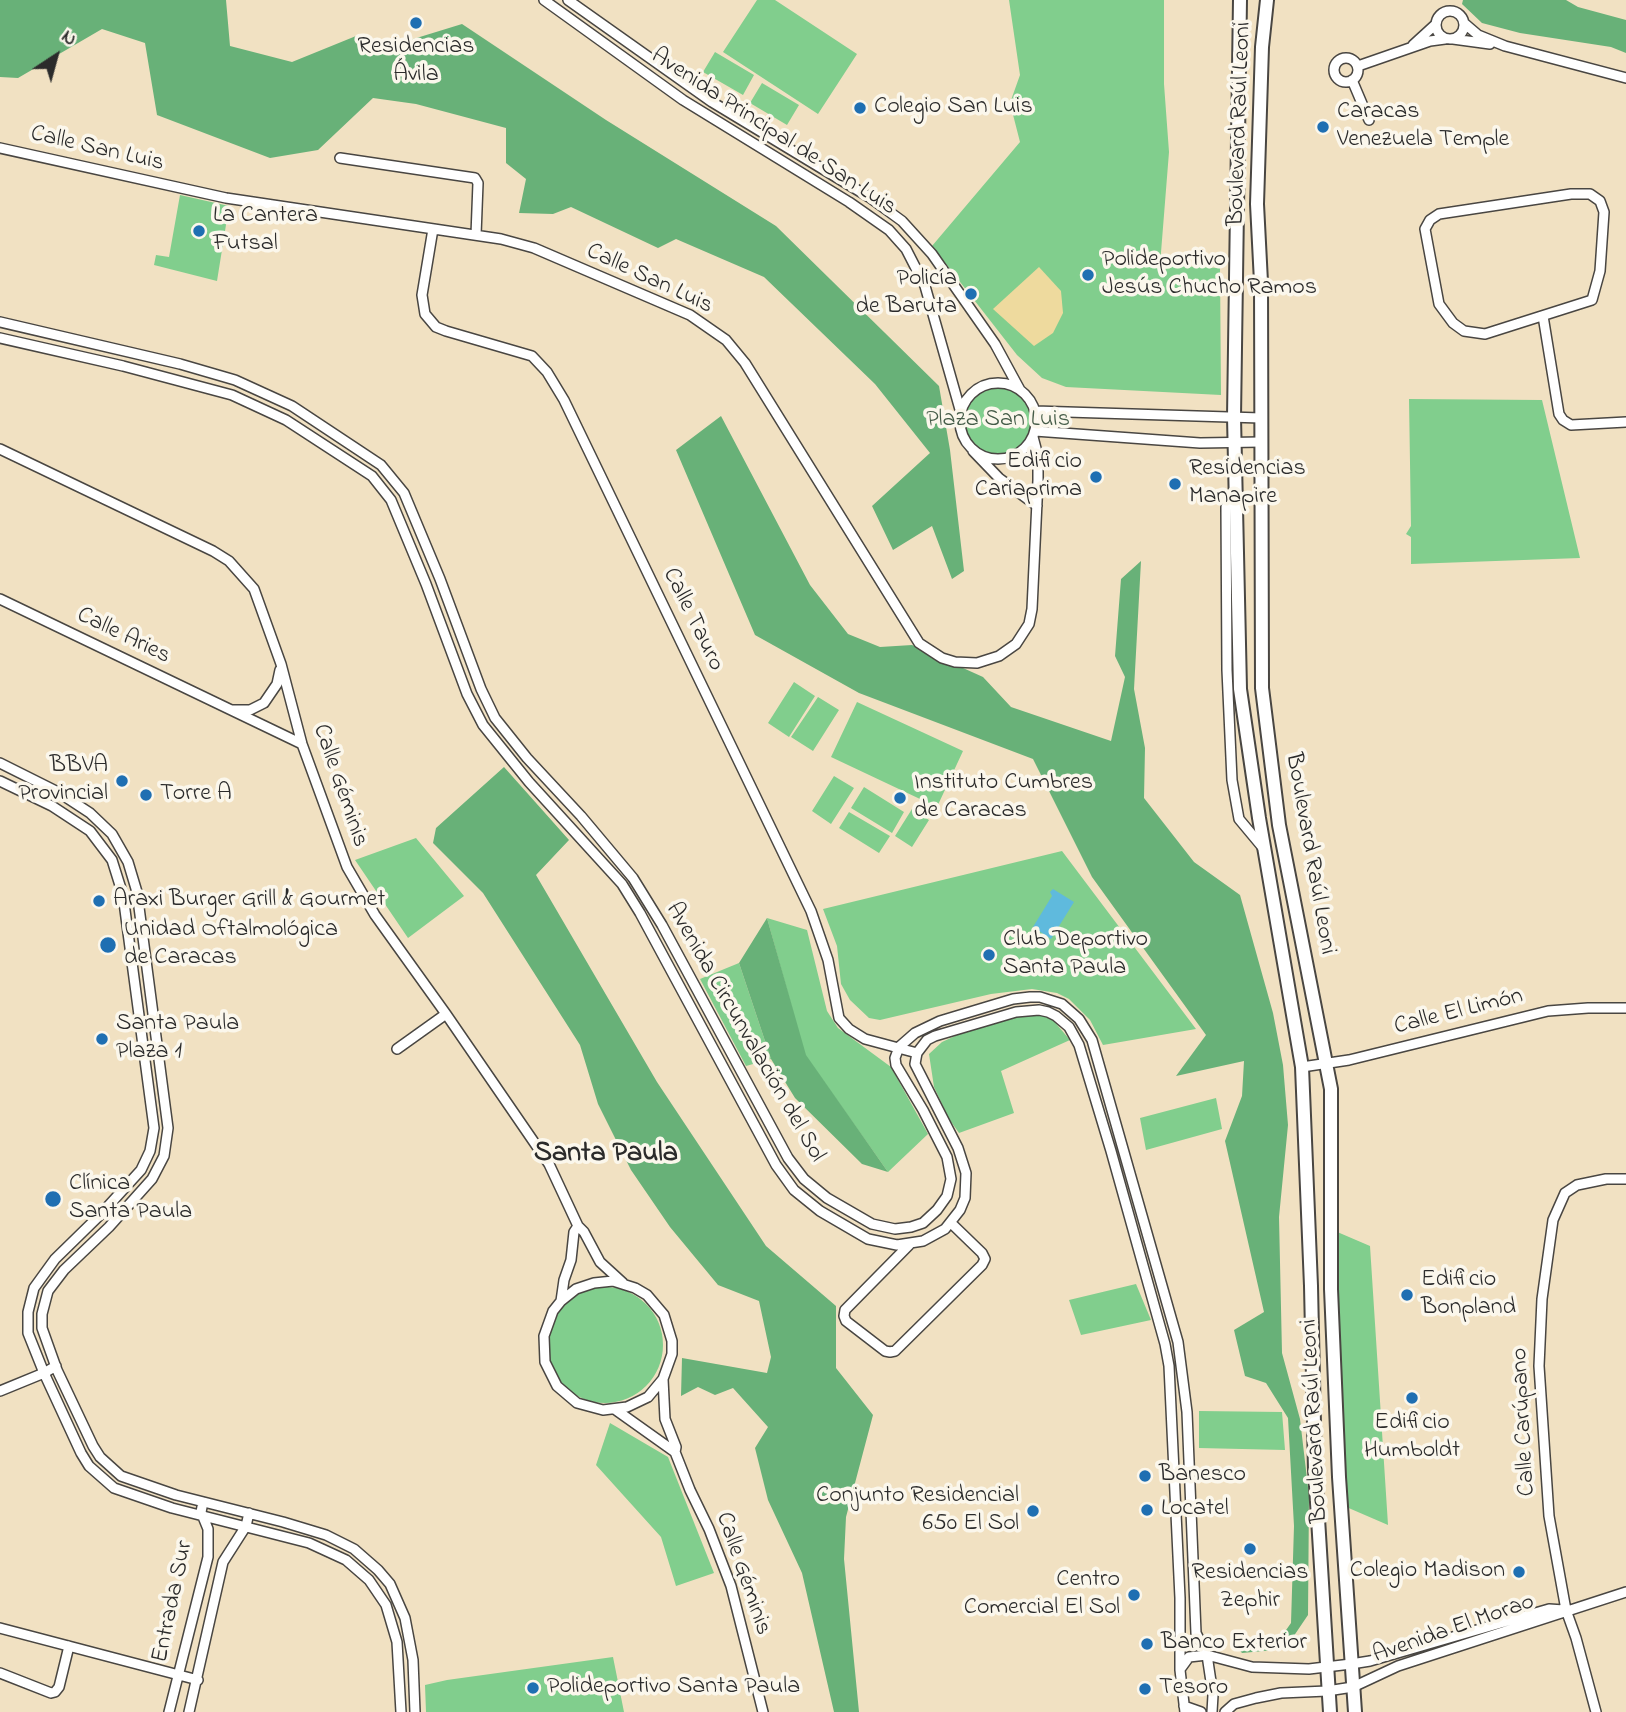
<!DOCTYPE html>
<meta charset="utf-8">
<style>
body{margin:0}
#map{position:relative;width:1626px;height:1712px;overflow:hidden;background:#f1e1c2;font-family:"Indie Flower",sans-serif}
canvas{display:block}
.north{position:absolute;left:21px;top:21px;width:70px;height:70px;-webkit-text-stroke:5px #fbf7ec;paint-order:stroke;rotate:36deg;font-size:19px;font-weight:700;line-height:28px;text-align:center;color:#2b2b2b}
.north::after{content:'';display:block;margin:auto;width:24px;height:32px;background:#2b2b2b;clip-path:polygon(50% 0,100% 100%,50% 72%,0 100%)}
</style>
<div id="map">
<canvas width="1626" height="1712"></canvas>
<div class="north">N</div>
</div>
<script>
const ctx = document.querySelector('canvas').getContext('2d');
ctx.lineJoin = 'round';
function fill(path, color) { ctx.fillStyle = color; ctx.fill(path, 'evenodd'); }
const shape = rows => new Path2D(rows.map(r => 'M' + r).join(''));
function trace(path, color, width, dash) { ctx.strokeStyle = color; ctx.lineWidth = width; ctx.lineCap = dash ? 'butt' : 'round'; ctx.setLineDash(dash || []); ctx.stroke(path); }
function label(font, color, halo, rows, align = 'center') {
  ctx.font = font + ' "Indie Flower",sans-serif'; ctx.lineWidth = 7; ctx.setLineDash([]); ctx.textBaseline = 'middle'; ctx.strokeStyle = halo; ctx.fillStyle = color; for (const [text, x, y, turn = 0] of rows) {
    ctx.save(); ctx.translate(x, y); ctx.rotate((+turn || 0) * Math.PI / 180); ctx.textAlign = isNaN(turn) ? turn : align; if (halo) ctx.strokeText(text, 0, 0); ctx.fillText(text, 0, 0); ctx.restore();
  }
}
const green = shape([
 [757,0,775,0,857,54,818,114,723,52],
 [1009,0,1164,0,1164,84,1169,152,1160,265,1220,268,1221,395,1066,387,1042,378,1017,355,932,246,1020,142,1010,103,1020,75],
 [715,52,754,75,743,95,703,72],
 [762,83,799,105,787,125,750,103],
 [180,195,229,206,217,281,154,265,156,255,169,257],
 '960 421a38 38 0 1 1 76 0a38 38 0 1 1-76 0Z',
 [1409,399,1542,400,1580,558,1411,564,1411,537,1406,534,1411,526],
 [794,682,815,696,789,737,768,723],
 [818,697,839,710,813,751,791,737],
 [857,702,963,751,937,807,831,757],
 [834,776,854,788,831,824,812,811],
 [864,787,904,812,892,833,851,808],
 [912,809,929,820,912,847,895,836],
 [849,812,890,836,879,853,839,828],
 [416,838,464,896,408,938,355,860],
 [1062,851,1196,1029,1103,1045,1090,1020,1069,999,1057,993,1032,989,991,994,880,1020,869,1018,850,1000,841,984,837,946,823,909],
 [767,918,807,930,827,1011,838,1028,891,1067,928,1134,888,1172,805,1055],
 [739,963,771,1059,746,1066,700,979],
 [1035,1012,1053,1020,1070,1040,1001,1071,1014,1113,959,1133,949,1119,934,1087,929,1054,942,1042,968,1030],
 [1216,1098,1222,1129,1146,1150,1140,1118],
 [1335,1231,1370,1246,1388,1525,1344,1506],
 [1136,1284,1151,1320,1081,1335,1069,1300],
 '547 1345a58 58 0 1 1 116 0a58 58 0 1 1-116 0Z',
 [1199,1411,1282,1412,1285,1450,1199,1448],
 [610,1423,668,1457,714,1573,676,1586,661,1537,596,1465],
 [613,1657,624,1712,426,1712,425,1685,447,1680]
]);
const forest = shape([
 [0,0,226,0,230,46,292,62,356,36,397,44,462,24,606,120,776,226,939,386,950,450,964,571,952,579,932,526,893,550,872,506,930,453,875,384,764,277,676,239,658,248,571,207,553,214,519,213,526,179,506,163,506,128,416,104,373,98,318,150,270,158,157,115,145,43,102,29,18,78,0,77],
 [1463,0,1566,0,1578,7,1626,20,1626,53,1611,47,1520,33,1482,23,1462,4],
 [721,416,810,585,848,634,880,647,912,645,983,677,1011,707,1111,741,1125,677,1115,656,1121,579,1141,561,1134,689,1145,748,1144,798,1194,862,1240,895,1273,1013,1283,1065,1288,1125,1279,1217,1282,1353,1300,1419,1309,1496,1308,1615,1285,1649,1242,1653,1234,1643,1279,1640,1291,1623,1294,1526,1288,1418,1266,1383,1245,1376,1234,1330,1264,1312,1225,1141,1242,1096,1244,1061,1176,1076,1206,1035,1092,877,1033,759,859,693,755,635,676,450],
 [504,767,569,840,536,875,657,1082,766,1246,836,1306,836,1368,873,1415,846,1517,844,1559,859,1712,834,1712,802,1573,768,1500,755,1448,768,1427,733,1388,715,1395,698,1387,681,1396,682,1358,767,1373,771,1357,759,1301,718,1285,670,1227,631,1170,598,1104,580,1045,483,893,433,843,436,828],
 [767,918,806,1055,888,1172,862,1164,795,1098,771,1059,739,963]
]);
const sand = shape([
 [1039,267,1061,291,1063,313,1053,333,1034,346,993,309]
]);
const water = shape([
 [1053,889,1074,902,1051,939,1033,927,1052,896,1050,892]
]);
const street = shape([
 [544,0,683,100,849,202,889,230,906,249,925,286,961,413],
 [568,0,712,102,869,197,902,221,932,254,995,344,1020,390],
 '1436 25a14 14 0 1 1 28 0a14 14 0 1 1-28 0Z',
 [1464,23,1478,35,1505,46,1626,78],
 [1453,39,1490,44],
 [1413,45,1436,24],
 '1334 70a12 12 0 1 1 24 0a12 12 0 1 1-24 0Z',
 [1358,66,1430,41,1445,39],
 [1352,80,1369,120],
 [0,148,226,198,501,239,534,248,690,315,726,340,745,363,919,643,942,658,955,662,977,663,999,656,1016,644,1029,624,1032,609,1038,480,1038,456,1033,437],
 [340,158,475,178,478,183,476,235],
 [1571,194,1590,194,1600,201,1604,212,1600,271,1592,300,1485,334,1464,331,1453,323,1439,304,1425,229,1430,220,1439,214,1571,194],
 [433,229,422,295,425,314,436,327,446,331,532,356,547,372,564,400,811,911,828,960,839,1018,849,1029,865,1039,917,1053],
 [1543,316,1559,414,1563,420,1571,425,1626,422],
 [0,322,180,364,235,380,292,406,381,465,404,493,440,579,481,689,495,718,527,758,581,816,633,878,662,925,788,1158,804,1179,827,1198,872,1224,895,1229,911,1227,923,1223,937,1210,947,1196,951,1179,947,1157,923,1110,896,1065,895,1058,899,1047,915,1033,940,1021,1013,999,1030,997,1040,997,1062,1004,1079,1019,1092,1040,1178,1342,1187,1412,1196,1633,1207,1655,1213,1695,1212,1712],
 [0,338,123,366,232,395,286,420,372,476,391,500,426,584,467,694,483,725,529,782,622,884,640,913,776,1165,794,1190,820,1211,868,1239,897,1245,923,1241,945,1229,960,1210,965,1198,966,1173,958,1148,915,1064,917,1053,927,1040,935,1036,1016,1012,1039,1010,1048,1012,1056,1016,1069,1027,1079,1045,1111,1151,1165,1344,1169,1366,1180,1598,1180,1670,1185,1712],
 '960 421a38 38 0 1 1 76 0a38 38 0 1 1-76 0Z',
 [1035,411,1261,418],
 [1035,431,1200,443,1261,442],
 [0,449,213,551,229,561,254,589,281,664,302,744,347,867,375,915,446,1014,549,1164,578,1226,584,1232,600,1262,623,1283],
 [973,451,999,478,1037,506],
 [1236,495,1226,507,1227,670,1232,780,1239,819,1264,849],
 [0,599,302,744],
 [233,710,250,710,264,703,277,684,280,670],
 [0,763,58,792,90,813,112,834,128,862,137,892,168,1128,164,1156,152,1179,109,1227,64,1270,48,1291,42,1314,42,1328,57,1370,93,1446,100,1457,121,1476,176,1495,283,1522,326,1535,354,1549,378,1570,390,1584,405,1618,413,1660,415,1712],
 [0,781,52,806,90,831,112,860,123,895,154,1128,150,1151,141,1170,100,1215,55,1259,34,1288,28,1312,28,1333,44,1373,81,1453,89,1466,114,1488,172,1508,309,1543,346,1560,369,1580,386,1605,397,1642,401,1712],
 [397,1049,446,1014],
 [1302,1067,1349,1060,1548,1011,1588,1008,1626,1008],
 [910,1244,845,1310,844,1316,846,1321,885,1351,890,1352,895,1351,982,1265,985,1259,982,1253,951,1223],
 [561,1301,564,1280,571,1260,574,1232,578,1226],
 [663,1379,648,1397,627,1407,603,1410,577,1403,557,1386,545,1362,544,1336,553,1311,561,1301,576,1289,594,1283,613,1281,635,1288,647,1295,664,1315,672,1341,672,1354,663,1379,665,1419,676,1447,675,1452,690,1490,709,1529,731,1586,763,1712],
 [0,1391,44,1373,56,1366],
 [616,1410,675,1452],
 [0,1628,198,1680],
 [1181,1668,1189,1657,1207,1655,1252,1667,1309,1669,1351,1664,1370,1661,1549,1609,1564,1610],
 [0,1673,51,1693,55,1692,59,1687,69,1646],
 [1184,1706,1201,1712],
 [169,1712,208,1557,208,1529,201,1512,203,1502],
 [189,1712,223,1562,246,1526,249,1513],
 [1225,1712,1234,1704,1256,1698,1281,1693,1327,1691,1353,1687,1398,1666,1626,1592],
 [1596,1712,1576,1638,1566,1610,1549,1516,1539,1366,1542,1299,1553,1220,1565,1193,1577,1185,1606,1179,1626,1179]
]);
const secondary = shape([
 [1240,0,1234,417,1240,689,1259,818,1302,1067,1311,1286,1315,1470,1330,1712],
 [1267,0,1262,47,1257,204,1261,282,1262,688,1279,825,1331,1089,1331,1289,1339,1477,1355,1712]
]);
const markers = [
 [416,23,7,"#1f6fb2"],
 [860,108,7,"#1f6fb2"],
 [1323,127,7,"#1f6fb2"],
 [199,231,7,"#1f6fb2"],
 [1088,275,7,"#1f6fb2"],
 [971,294,7,"#1f6fb2"],
 [1096,477,7,"#1f6fb2"],
 [1175,484,7,"#1f6fb2"],
 [122,781,7,"#1f6fb2"],
 [146,795,7,"#1f6fb2"],
 [900,798,7,"#1f6fb2"],
 [99,901,7,"#1f6fb2"],
 [108,945,9,"#1f6fb2"],
 [989,955,7,"#1f6fb2"],
 [102,1039,7,"#1f6fb2"],
 [53,1199,9,"#1f6fb2"],
 [1407,1295,7,"#1f6fb2"],
 [1412,1398,7,"#1f6fb2"],
 [1145,1476,7,"#1f6fb2"],
 [1147,1510,7,"#1f6fb2"],
 [1033,1511,7,"#1f6fb2"],
 [1250,1549,7,"#1f6fb2"],
 [1519,1572,7,"#1f6fb2"],
 [1134,1595,7,"#1f6fb2"],
 [1147,1644,7,"#1f6fb2"],
 [533,1688,7,"#1f6fb2"],
 [1145,1689,7,"#1f6fb2"]
];
const poiNames = [
 ["Residencias",416,48,"center"],
 ["Ávila",416,76,"center"],
 ["Colegio San Luis",874,108],
 ["Caracas",1337,113],
 ["Venezuela Temple",1337,141],
 ["La Cantera",213,217],
 ["Futsal",213,245],
 ["Polideportivo",1102,261],
 ["Jesús Chucho Ramos",1102,289],
 ["Policía",957,280,"right"],
 ["de Baruta",957,308,"right"],
 ["Edificio",1082,463,"right"],
 ["Cariaprima",1082,491,"right"],
 ["Residencias",1189,470],
 ["Manapire",1189,498],
 ["BBVA",108,767,"right"],
 ["Provincial",108,795,"right"],
 ["Instituto Cumbres",914,784],
 ["de Caracas",914,812],
 ["Torre A",160,795],
 ["Araxi Burger Grill & Gourmet",113,901],
 ["Unidad Oftalmológica",124,931],
 ["de Caracas",124,959],
 ["Club Deportivo",1003,941],
 ["Santa Paula",1003,969],
 ["Santa Paula",116,1025],
 ["Plaza 1",116,1053],
 ["Clínica",69,1185],
 ["Santa Paula",69,1213],
 ["Edificio",1421,1281],
 ["Bonpland",1421,1309],
 ["Edificio",1412,1424,"center"],
 ["Humboldt",1412,1452,"center"],
 ["Banesco",1159,1476],
 ["Conjunto Residencial",1019,1497,"right"],
 ["650 El Sol",1019,1525,"right"],
 ["Locatel",1161,1510],
 ["Colegio Madison",1505,1572,"right"],
 ["Residencias",1250,1574,"center"],
 ["Zephir",1250,1602,"center"],
 ["Centro",1120,1581,"right"],
 ["Comercial El Sol",1120,1609,"right"],
 ["Banco Exterior",1161,1644],
 ["Polideportivo Santa Paula",547,1688],
 ["Tesoro",1159,1689]
];
const streetNames = [
 ["Boulevard Raúl Leoni",1241,124,-88],
 ["Avenida Principal de San Luis",773,133,33],
 ["Calle San Luis",97,150,13],
 ["Calle San Luis",649,280,25],
 ["Calle Tauro",692,620,64],
 ["Calle Aries",123,637,26],
 ["Calle Géminis",339,786,71],
 ["Boulevard Raúl Leoni",1309,854,80],
 ["Calle El Limón",1459,1013,-14],
 ["Avenida Circunvalación del Sol",744,1033,60],
 ["Boulevard Raúl Leoni",1316,1421,-93],
 ["Calle Carúpano",1525,1422,-93],
 ["Calle Géminis",742,1574,71],
 ["Entrada Sur",174,1602,-78],
 ["Avenida El Morao",1454,1630,-19]
];
const parkNames = [
 ["Plaza San Luis",998,421]
];
const quarterNames = [
 ["Santa Paula",606,1155]
];
fill(green, '#81ce8d');
fill(forest, '#68b178');
fill(sand, '#eeda9e');
fill(water, '#5fbadd');
trace(street, '#494642', 12);
trace(secondary, '#494642', 16);
trace(street, '#fff', 9);
trace(secondary, '#fff', 12);
for (const [x, y, r, color] of markers) { const dot = new Path2D(); dot.arc(x, y, r, 0, 2 * Math.PI); ctx.fillStyle = color; ctx.fill(dot); trace(dot, '#fbf7ec', 2.5); }
label('24px', '#2b2b2b', '#fbf7ec', poiNames, 'left');
label('24px', '#2b2b2b', '#fbf7ec', streetNames);
label('24px', '#455c48', '#fbf7ec', parkNames);
label('bold 28px', '#2b2b2b', '#fbf7ec', quarterNames);
</script>
